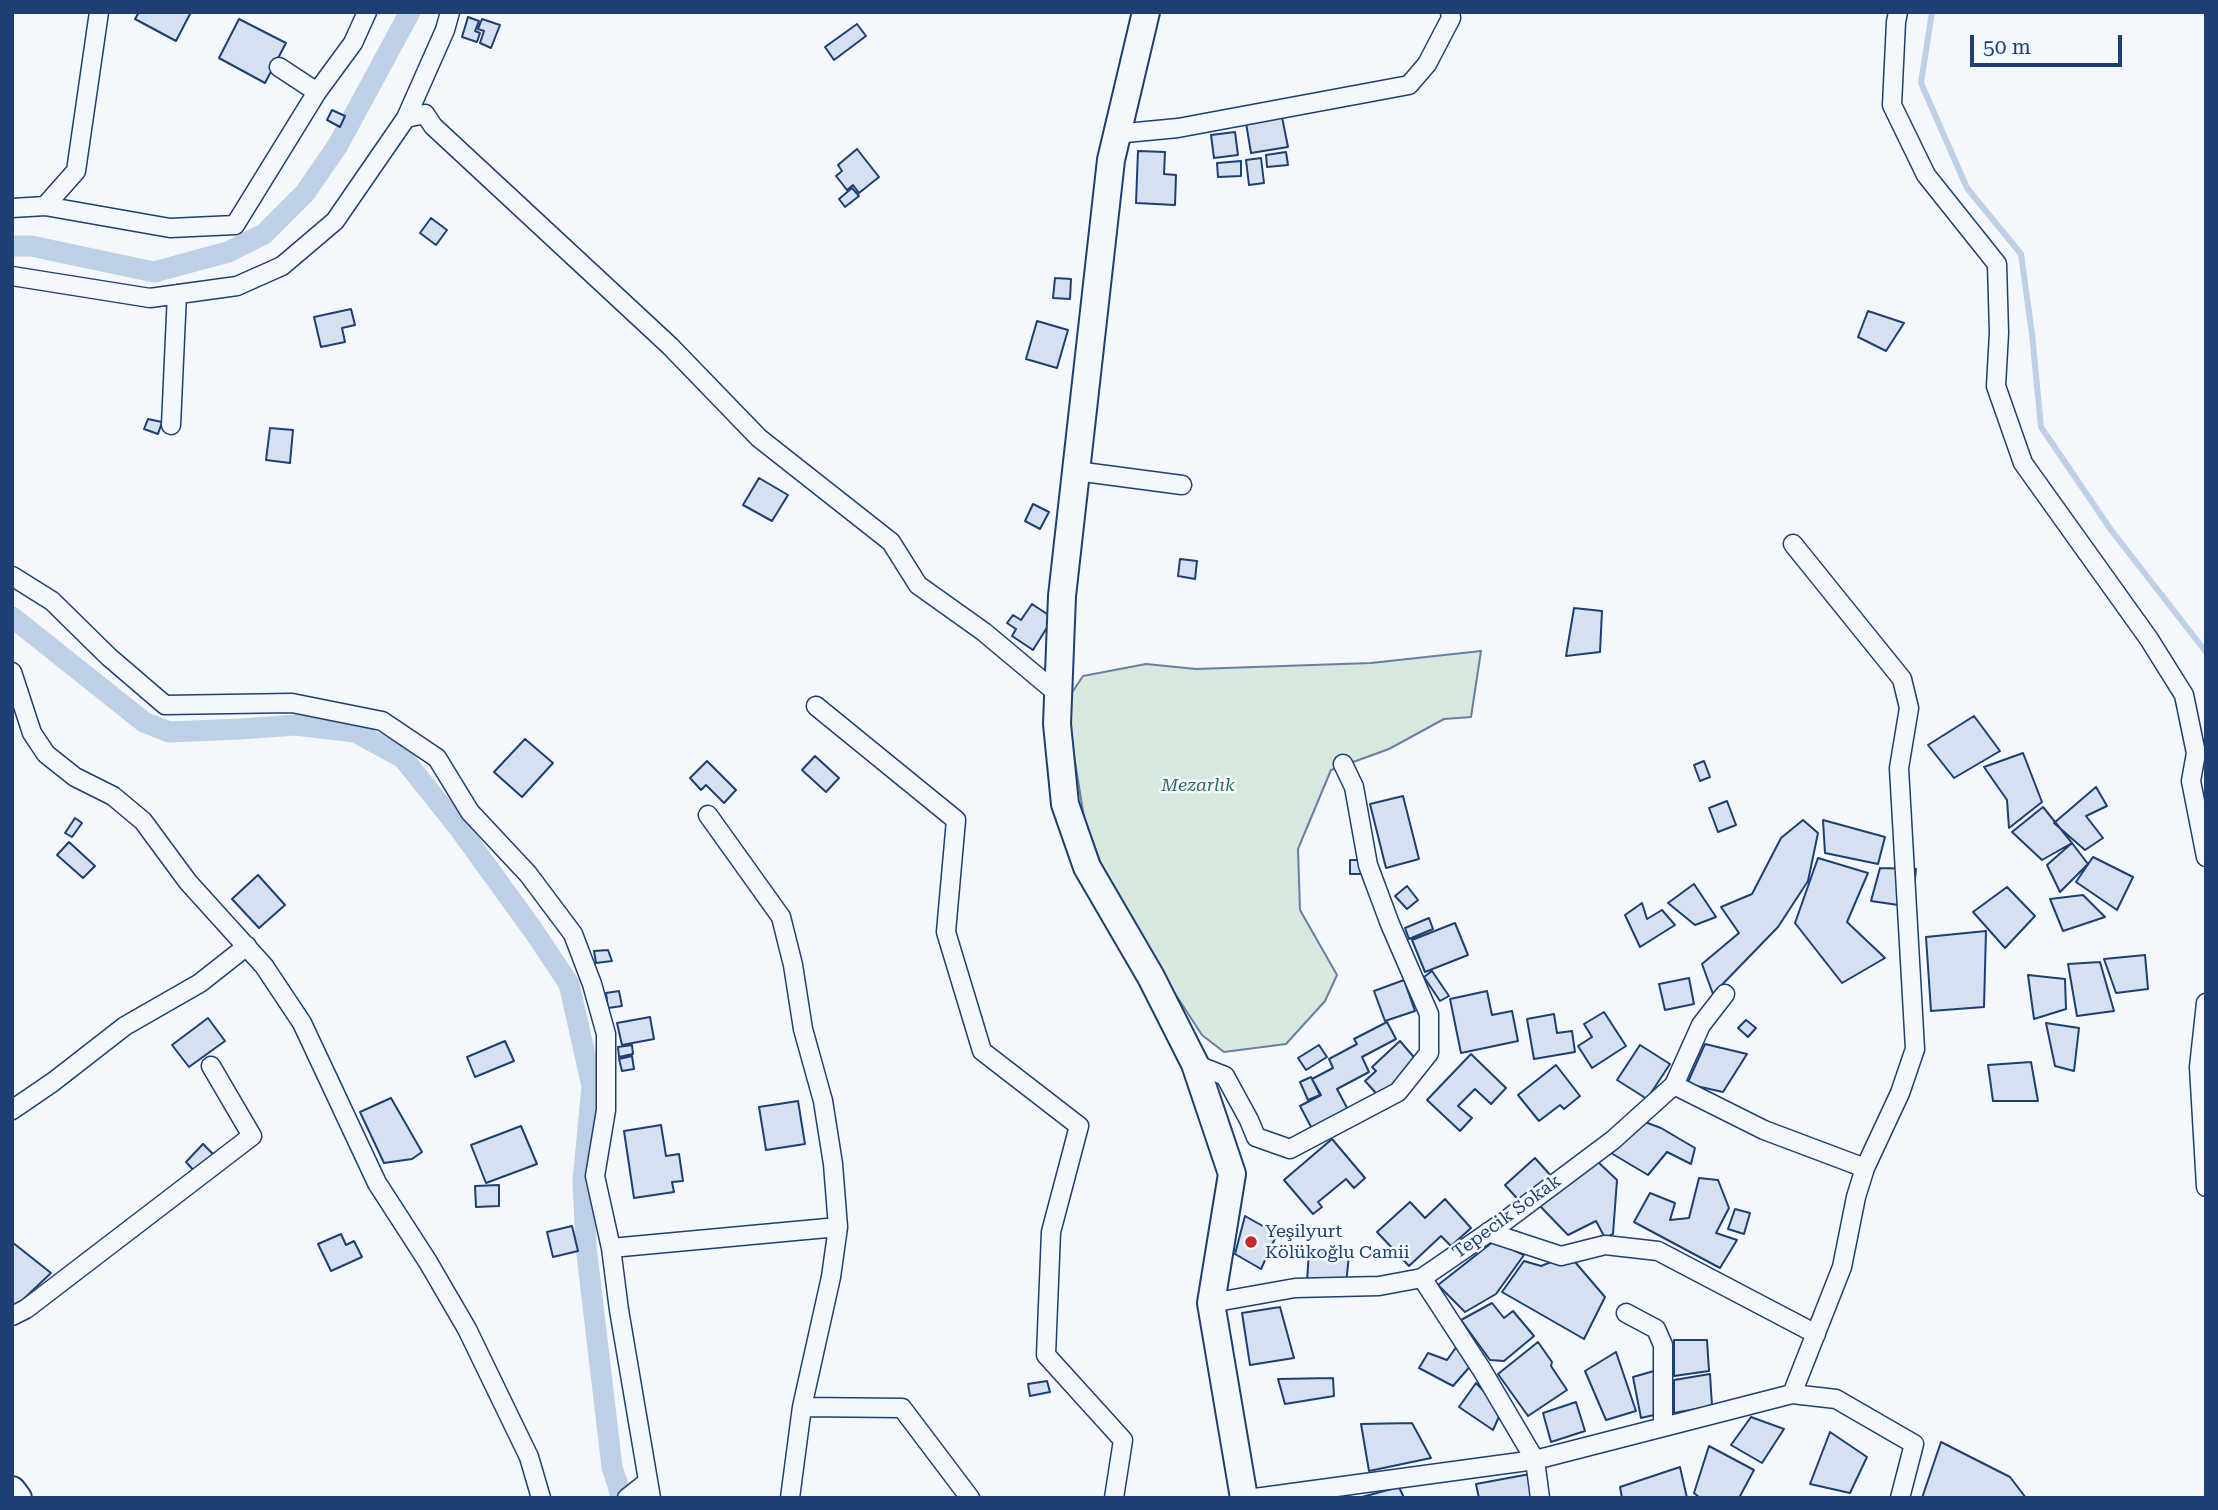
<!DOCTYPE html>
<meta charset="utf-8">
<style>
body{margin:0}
#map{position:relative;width:2218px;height:1510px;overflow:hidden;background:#f4f7fb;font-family:"Roboto Serif",serif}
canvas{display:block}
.frame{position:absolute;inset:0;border:14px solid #1d3f73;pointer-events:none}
.scale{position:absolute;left:1970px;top:35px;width:152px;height:32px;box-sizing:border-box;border:4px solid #1d3f73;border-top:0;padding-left:9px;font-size:21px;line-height:24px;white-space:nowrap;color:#1d3f73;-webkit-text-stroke:5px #f4f7fb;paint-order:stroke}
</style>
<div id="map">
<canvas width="2218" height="1510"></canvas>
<div class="frame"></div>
<div class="scale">50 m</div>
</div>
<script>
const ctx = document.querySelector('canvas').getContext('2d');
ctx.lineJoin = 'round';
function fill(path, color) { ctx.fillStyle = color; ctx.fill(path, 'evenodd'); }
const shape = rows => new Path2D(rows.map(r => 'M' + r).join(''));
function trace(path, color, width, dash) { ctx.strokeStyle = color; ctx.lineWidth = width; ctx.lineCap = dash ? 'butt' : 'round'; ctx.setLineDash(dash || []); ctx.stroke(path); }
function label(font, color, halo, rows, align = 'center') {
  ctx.font = font + ' "Roboto Serif",serif'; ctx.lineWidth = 5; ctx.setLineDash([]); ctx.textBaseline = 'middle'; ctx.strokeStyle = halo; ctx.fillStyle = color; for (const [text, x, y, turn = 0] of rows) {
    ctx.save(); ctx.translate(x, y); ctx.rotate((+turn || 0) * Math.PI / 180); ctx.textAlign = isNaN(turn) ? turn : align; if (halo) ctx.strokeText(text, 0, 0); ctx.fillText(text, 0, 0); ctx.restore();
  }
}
const green = shape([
 [1481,651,1471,717,1444,719,1389,749,1331,770,1298,849,1300,910,1337,975,1325,1001,1286,1044,1224,1052,1202,1035,1115,902,1084,818,1069,724,1071,694,1083,676,1146,664,1196,669,1371,663,1481,651]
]);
const stream = shape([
 [1932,12,1921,83,1967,188,2021,254,2032,334,2041,427,2111,530,2206,652]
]);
const canal = shape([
 [12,246,31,246,154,272,228,252,264,234,305,193,338,145,410,12],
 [12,617,144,722,169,732,241,729,295,725,355,732,403,758,459,828,533,930,569,984,592,1086,583,1181,586,1246,612,1467,622,1498]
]);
const building = shape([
 [139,12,191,12,176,41,135,19,139,12],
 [468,17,479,21,475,31,480,33,477,42,462,37,468,17],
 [239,19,286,43,265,83,219,58,239,19],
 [482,19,500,25,491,48,480,43,484,31,478,29,482,19],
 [857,24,866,36,834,60,825,47,857,24],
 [332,110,345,116,340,127,327,120,332,110],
 [1282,117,1288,147,1251,153,1246,123,1282,117],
 [1235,132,1238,155,1214,158,1211,135,1235,132],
 [857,149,879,177,859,193,853,185,847,190,836,176,842,171,838,165,857,149],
 [1138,151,1165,152,1164,174,1176,175,1175,205,1136,203,1138,151],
 [1286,152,1288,165,1267,167,1266,155,1286,152],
 [1261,158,1264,183,1249,185,1246,160,1261,158],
 [1241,161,1241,176,1218,177,1217,163,1241,161],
 [852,188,859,196,845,207,839,199,852,188],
 [431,218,447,230,436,245,420,233,431,218],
 [1055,278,1071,279,1070,299,1053,298,1055,278],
 [351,309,355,325,342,328,345,342,321,347,314,317,351,309],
 [1868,311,1904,323,1886,351,1858,337,1868,311],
 [1037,321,1068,330,1057,368,1026,359,1037,321],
 [148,419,162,422,158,434,144,429,148,419],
 [270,428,293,430,290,463,266,460,270,428],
 [759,478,788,495,772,521,743,505,759,478],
 [1033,504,1049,512,1040,529,1025,521,1033,504],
 [1180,559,1197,561,1195,579,1178,576,1180,559],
 [1032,604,1053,618,1033,650,1012,636,1016,629,1007,623,1013,615,1021,620,1032,604],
 [1574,608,1602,611,1600,652,1566,656,1574,608],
 [1974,716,2000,751,1954,778,1928,745,1974,716],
 [525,739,553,763,522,797,494,772,525,739],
 [2023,753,2042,802,2009,828,2007,800,1984,767,2023,753],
 [815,756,839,778,826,792,802,770,815,756],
 [707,761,736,790,724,803,706,785,701,790,690,778,707,761],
 [1704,761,1710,777,1700,781,1694,765,1704,761],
 [2096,787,2107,806,2086,816,2103,838,2085,850,2054,823,2096,787],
 [1403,796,1419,859,1386,868,1370,804,1403,796],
 [1727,801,1736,825,1718,832,1709,808,1727,801],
 [2043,807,2072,843,2042,860,2012,832,2043,807],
 [75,818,82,823,72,837,65,833,75,818],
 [1803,820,1818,833,1808,881,1778,927,1713,994,1702,964,1739,933,1721,907,1752,894,1781,838,1803,820],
 [1823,820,1885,837,1878,864,1825,853,1823,820],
 [69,842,95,866,83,878,57,855,69,842],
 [2072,843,2088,864,2060,892,2047,865,2072,843],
 [2093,857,2133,877,2117,910,2076,882,2093,857],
 [1818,858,1868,873,1847,922,1885,958,1842,983,1795,923,1818,858],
 [1350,860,1366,860,1366,874,1350,874,1350,860],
 [1880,868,1916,869,1912,907,1871,901,1880,868],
 [258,875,285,905,259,928,232,899,258,875],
 [1694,884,1716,917,1695,925,1668,903,1694,884],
 [1407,886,1418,900,1407,909,1395,896,1407,886],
 [2007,887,2035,916,2005,948,1973,912,2007,887],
 [2083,895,2105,917,2063,931,2050,899,2083,895],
 [1642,903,1647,919,1662,910,1675,925,1640,947,1625,915,1642,903],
 [1429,918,1433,929,1409,939,1405,928,1429,918],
 [1455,923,1468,955,1425,972,1412,940,1455,923],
 [1986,931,1984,1007,1931,1011,1926,937,1986,931],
 [608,950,612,961,596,963,594,951,608,950],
 [2145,955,2148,989,2116,993,2104,959,2145,955],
 [2100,962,2114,1011,2077,1016,2068,964,2100,962],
 [1432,971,1449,996,1440,1001,1424,977,1432,971],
 [2028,975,2065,979,2066,1009,2034,1019,2028,975],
 [1689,978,1694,1004,1665,1010,1659,984,1689,978],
 [1404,980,1415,1011,1385,1021,1374,991,1404,980],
 [619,991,622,1006,608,1008,606,993,619,991],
 [1487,991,1492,1015,1512,1011,1518,1041,1461,1053,1450,999,1487,991],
 [1604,1012,1626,1046,1592,1068,1578,1046,1592,1037,1584,1024,1604,1012],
 [1554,1014,1557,1033,1572,1031,1575,1052,1534,1059,1527,1019,1554,1014],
 [650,1017,654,1039,622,1045,617,1023,650,1017],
 [208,1018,225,1041,189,1067,172,1045,208,1018],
 [1746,1020,1756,1028,1748,1037,1738,1028,1746,1020],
 [1387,1022,1396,1039,1362,1057,1369,1072,1337,1089,1354,1121,1318,1140,1300,1106,1321,1095,1312,1079,1333,1068,1329,1059,1357,1044,1354,1039,1387,1022],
 [2046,1023,2079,1028,2074,1071,2055,1066,2046,1023],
 [505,1041,514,1061,475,1077,467,1057,505,1041],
 [1400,1041,1418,1062,1385,1103,1365,1081,1376,1071,1372,1067,1400,1041],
 [1705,1044,1747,1054,1723,1092,1687,1084,1705,1044],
 [632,1045,633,1054,619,1057,618,1047,632,1045],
 [1319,1045,1327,1057,1306,1070,1298,1058,1319,1045],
 [1640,1045,1670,1064,1647,1099,1617,1080,1640,1045],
 [1471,1054,1506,1088,1491,1104,1475,1089,1458,1106,1472,1118,1460,1131,1427,1100,1471,1054],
 [632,1056,634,1069,622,1071,619,1059,632,1056],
 [2031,1062,2038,1101,1993,1101,1988,1065,2031,1062],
 [1556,1065,1580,1096,1564,1109,1560,1105,1539,1121,1518,1095,1556,1065],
 [1311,1077,1320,1095,1308,1100,1300,1082,1311,1077],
 [391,1098,422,1152,412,1159,384,1163,360,1112,391,1098],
 [798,1101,805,1144,766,1150,759,1107,798,1101],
 [1645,1122,1661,1128,1695,1148,1691,1164,1667,1152,1648,1175,1611,1153,1645,1122],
 [661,1125,666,1156,679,1154,683,1181,672,1182,674,1192,634,1198,624,1131,661,1125],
 [521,1126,537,1164,486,1183,471,1145,521,1126],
 [1332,1139,1365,1178,1354,1188,1346,1179,1318,1202,1322,1207,1313,1214,1284,1180,1332,1139],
 [203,1144,214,1155,196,1173,186,1162,203,1144],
 [1535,1158,1552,1177,1522,1204,1505,1185,1535,1158],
 [1597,1161,1617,1180,1613,1234,1605,1238,1596,1221,1568,1235,1539,1205,1597,1161],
 [1699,1178,1718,1180,1729,1208,1716,1233,1737,1240,1720,1268,1634,1222,1650,1193,1675,1203,1670,1220,1689,1218,1699,1178],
 [499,1185,499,1206,476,1207,475,1186,499,1185],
 [1445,1199,1471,1228,1451,1246,1441,1236,1409,1266,1377,1232,1410,1202,1425,1218,1445,1199],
 [1735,1209,1750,1213,1744,1234,1728,1229,1735,1209],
 [1245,1216,1277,1234,1261,1269,1235,1254,1245,1216],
 [572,1226,578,1251,553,1257,547,1232,572,1226],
 [341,1234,346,1245,354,1241,362,1257,331,1271,318,1244,341,1234],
 [1494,1241,1524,1255,1496,1294,1465,1312,1438,1285,1494,1241],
 [12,1242,51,1273,13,1309,12,1307,12,1242],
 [1309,1252,1349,1255,1346,1284,1307,1281,1309,1252],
 [1569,1255,1605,1297,1584,1339,1502,1292,1524,1261,1541,1266,1569,1255],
 [1492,1303,1504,1318,1513,1311,1534,1336,1504,1361,1490,1360,1461,1320,1492,1303],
 [1280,1307,1294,1358,1250,1365,1242,1313,1280,1307],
 [1674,1340,1707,1340,1709,1371,1674,1376,1674,1340],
 [1538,1342,1552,1362,1551,1366,1567,1390,1528,1416,1498,1374,1538,1342],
 [1457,1346,1473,1363,1453,1386,1419,1368,1428,1353,1447,1360,1457,1346],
 [1616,1352,1636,1411,1606,1420,1585,1371,1616,1352],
 [1668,1367,1671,1411,1641,1418,1633,1377,1668,1367],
 [1710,1374,1712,1406,1674,1413,1674,1380,1710,1374],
 [1333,1378,1334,1396,1285,1404,1278,1379,1333,1378],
 [1047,1381,1050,1392,1030,1396,1028,1384,1047,1381],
 [1476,1383,1502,1410,1493,1430,1459,1407,1476,1383],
 [1576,1402,1585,1431,1551,1442,1543,1413,1576,1402],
 [1751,1417,1784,1429,1762,1463,1731,1445,1751,1417],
 [1412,1423,1431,1458,1369,1471,1361,1424,1412,1423],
 [1830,1432,1867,1457,1850,1493,1810,1484,1830,1432],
 [1941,1442,2010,1477,2026,1498,1922,1498,1941,1442],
 [1709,1446,1754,1470,1739,1498,1700,1498,1694,1493,1709,1446],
 [1680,1467,1687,1498,1622,1498,1620,1487,1680,1467],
 [1530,1474,1534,1498,1479,1498,1476,1484,1530,1474],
 [1399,1487,1404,1498,1362,1497,1399,1487]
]);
const minor = shape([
 [1898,12,1896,22,1892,105,1926,175,1997,264,1999,333,1996,386,2023,463,2149,639,2184,695,2196,753,2191,781,2206,857],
 [279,67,317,92,353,43,367,12],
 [406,118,425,114,433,126,670,346,759,438,891,542,918,585,984,632,1058,694],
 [1115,134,1178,128,1409,85,1427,64,1451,18,1450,12],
 [45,206,170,228,235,225,317,92],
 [12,208,45,206,76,171,99,12],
 [12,276,150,298,237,286,282,266,335,221,406,118,445,30,450,12],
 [171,425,177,294],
 [1076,471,1182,485],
 [12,576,52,601,109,657,165,705,292,703,382,721,437,758,470,812,528,874,573,934,592,984,606,1034,606,1110,595,1176,611,1248,619,1310,651,1498],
 [12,672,32,733,46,754,75,777,113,796,143,821,188,882,264,966,302,1023,377,1183,428,1262,467,1329,529,1457,541,1498],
 [816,706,956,820,946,932,982,1051,1079,1126,1051,1232,1046,1355,1123,1440,1114,1498],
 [708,815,781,917,793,965,803,1029,823,1101,833,1164,838,1227,831,1277,802,1407,790,1498],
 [2206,1003,2199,1067,2206,1187],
 [1195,1064,1225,1076,1249,1120,1256,1137,1290,1149,1398,1092,1429,1053,1429,1014,1390,924,1368,865,1354,787,1343,764],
 [1674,1085,1764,1130,1865,1168],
 [12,1110,53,1082,125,1026,200,983,247,946],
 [1488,1232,1561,1256,1605,1245,1658,1251,1816,1334],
 [611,1248,838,1227],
 [1422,1278,1482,1370,1535,1460,1540,1498],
 [1211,1303,1295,1288,1379,1286,1422,1278,1505,1221,1613,1140,1674,1085,1701,1025,1725,994],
 [1626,1313,1656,1329,1663,1345,1663,1427],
 [12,1316,26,1309,252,1136,211,1066],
 [1792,1394,1842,1267,1856,1197,1865,1168,1900,1093,1915,1049,1899,768,1909,708,1902,679,1793,544],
 [802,1407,902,1408,970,1498],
 [627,1498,646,1483],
 [1255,1498,1535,1460,1792,1394,1836,1399,1914,1444,1900,1498]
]);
const secondary = shape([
 [1146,12,1111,160,1062,596,1057,724,1065,804,1087,867,1151,977,1195,1064,1232,1174,1211,1303,1244,1498],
 [12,1490,18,1498]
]);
const markers = [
 [1251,1242,7,"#c62828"]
];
const parkNames = [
 ["Mezarlık",1198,786]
];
const streetNames = [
 ["Tepecik Sokak",1507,1217,-36]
];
const poiNames = [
 ["Yeşilyurt",1265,1232],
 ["Kölükoğlu Camii",1265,1253]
];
fill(green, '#d7e8df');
trace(green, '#687fa3', 2);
trace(stream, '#bed0e5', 6);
trace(canal, '#bed0e5', 21);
fill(building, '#d5e0f0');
trace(building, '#1d3f73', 2);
trace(minor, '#1d3f73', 21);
trace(secondary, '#1d3f73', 30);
trace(minor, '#f4f7fb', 18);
trace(secondary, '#f4f7fb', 26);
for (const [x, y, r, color] of markers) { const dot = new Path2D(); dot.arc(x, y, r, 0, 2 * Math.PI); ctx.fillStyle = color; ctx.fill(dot); trace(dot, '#f4f7fb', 2.5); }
label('italic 18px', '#2c6c60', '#f4f7fb', parkNames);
label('18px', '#1d3f73', '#f4f7fb', streetNames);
label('18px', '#1d3f73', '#f4f7fb', poiNames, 'left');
</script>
